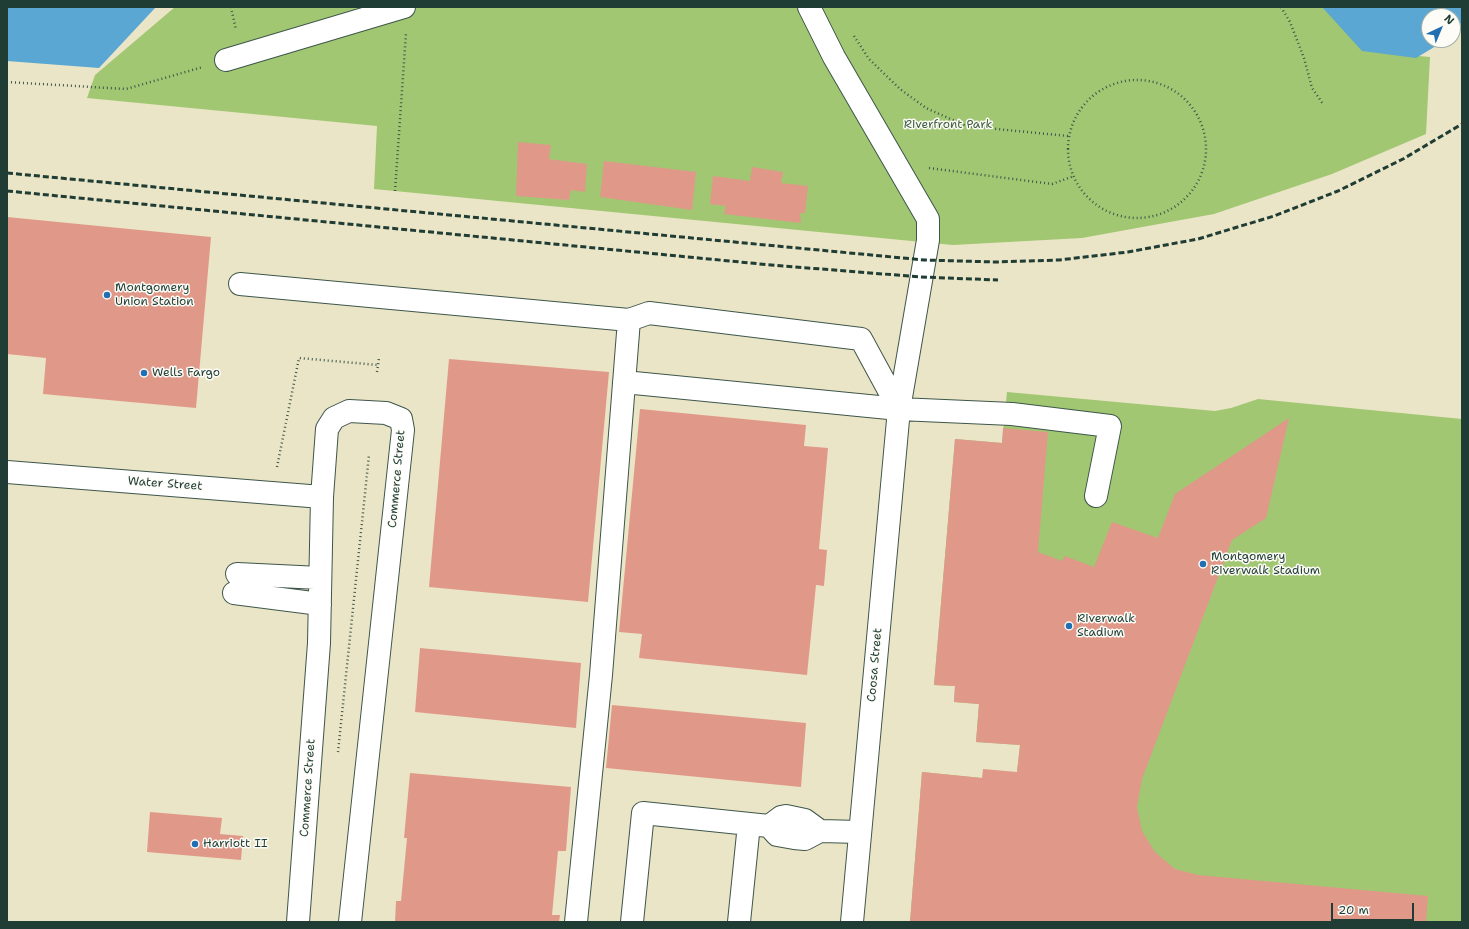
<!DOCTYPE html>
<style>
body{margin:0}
#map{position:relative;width:1469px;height:929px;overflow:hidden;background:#ebe5c7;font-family:"Shantell Sans",sans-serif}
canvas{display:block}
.frame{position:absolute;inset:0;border:8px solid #1f3d34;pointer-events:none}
.north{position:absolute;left:1421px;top:8px;width:40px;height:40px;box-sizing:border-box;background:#fdfcf7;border:1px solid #a4b0a9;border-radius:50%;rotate:44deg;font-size:11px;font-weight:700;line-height:16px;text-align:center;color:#1f3d34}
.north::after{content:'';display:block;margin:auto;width:14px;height:18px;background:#1f6fb2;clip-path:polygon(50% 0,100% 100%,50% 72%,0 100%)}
.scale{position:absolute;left:1331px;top:903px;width:83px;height:18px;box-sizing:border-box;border:2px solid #1f3d34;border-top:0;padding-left:5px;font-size:12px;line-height:14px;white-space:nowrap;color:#1f3d34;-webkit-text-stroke:3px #fdfcf7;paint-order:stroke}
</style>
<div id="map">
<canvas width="1469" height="929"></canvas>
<div class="frame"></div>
<div class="north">N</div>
<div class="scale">20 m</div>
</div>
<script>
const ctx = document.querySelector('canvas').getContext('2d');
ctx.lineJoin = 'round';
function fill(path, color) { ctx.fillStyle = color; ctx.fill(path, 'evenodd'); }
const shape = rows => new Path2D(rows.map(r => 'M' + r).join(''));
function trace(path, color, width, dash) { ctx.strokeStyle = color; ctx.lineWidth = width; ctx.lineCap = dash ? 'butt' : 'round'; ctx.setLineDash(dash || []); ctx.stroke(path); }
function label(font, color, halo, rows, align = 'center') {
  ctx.font = font + ' "Shantell Sans",sans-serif'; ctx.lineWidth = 3; ctx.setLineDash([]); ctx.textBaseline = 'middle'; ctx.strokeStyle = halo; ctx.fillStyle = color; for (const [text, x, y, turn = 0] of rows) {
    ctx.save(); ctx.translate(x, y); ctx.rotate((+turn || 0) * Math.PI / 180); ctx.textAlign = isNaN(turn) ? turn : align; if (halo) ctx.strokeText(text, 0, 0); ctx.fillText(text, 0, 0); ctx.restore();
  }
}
const green = shape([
 [175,7,1328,7,1385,53,1430,57,1426,134,1332,174,1214,214,1082,238,953,245,374,189,377,126,87,98,95,75],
 [1007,392,1215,411,1231,408,1258,399,1462,419,1462,922,910,922,922,772,982,778,1017,772,1020,745,976,742,979,704,954,702,955,686,934,685,955,439,1002,443]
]);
const water = shape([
 [7,7,156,7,99,68,7,61],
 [1322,7,1462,7,1462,30,1453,36,1453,16,1429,16,1429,40,1446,40,1416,58,1362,51]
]);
const building = shape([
 [518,142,551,145,549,159,587,164,585,192,571,190,569,200,516,196],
 [604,161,696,172,692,210,600,197],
 [752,167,783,172,781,183,808,186,805,213,800,213,801,223,724,214,726,206,710,204,713,176,750,181],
 [7,217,211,237,196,408,43,394,46,358,7,354],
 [449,359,609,372,588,602,429,587],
 [640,409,806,425,804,446,828,448,819,549,827,550,824,586,816,585,807,675,639,658,642,634,619,632],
 [1289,418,1266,518,1232,540,1142,779,1137,807,1142,831,1155,852,1175,869,1198,875,1428,896,1426,922,910,922,922,772,982,778,983,769,1017,772,1020,745,976,742,979,704,954,702,955,686,934,685,955,439,1002,443,1003,428,1048,432,1038,552,1062,561,1065,556,1094,567,1112,522,1158,538,1175,494],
 [420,648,581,663,576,728,415,712],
 [612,705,806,723,801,787,606,768],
 [410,773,571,787,566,851,558,851,552,915,560,915,559,922,395,922,396,901,401,901,407,838,404,838],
 [150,812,222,818,220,834,243,836,241,860,147,852]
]);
const path = shape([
 [231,7,236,30],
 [1281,7,1290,22,1304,58,1312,88,1323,104],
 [854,36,869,59,900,89,926,108,966,126,1068,136],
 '1068 149a69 69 0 1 1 138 0a69 69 0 1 1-138 0Z',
 [7,82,126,89,203,67],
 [929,168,1052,184,1074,176],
 [395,191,406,33],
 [377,372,379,358],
 [277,467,299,358,378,365],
 [338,752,369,455]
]);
const minor = shape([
 [809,7,834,57,928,219,928,240,899,409,852,922],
 [226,60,404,7],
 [240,284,629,320,649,313,861,339,899,409],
 [624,382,899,409,1012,414,1110,426,1096,496],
 [7,472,322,497],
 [237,574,320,578],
 [234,593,320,604],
 [769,826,777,835,794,838,805,839,820,831,860,832],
 [298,922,319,643,322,497,327,429,334,418,349,411,386,413,401,419,403,430,350,922],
 [576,922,601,675,629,320],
 [632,922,643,813,769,826,781,817,786,816,805,820,820,831],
 [739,922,749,824]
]);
const rail = shape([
 [7,173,924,260,996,262,1059,260,1128,252,1198,239,1274,216,1338,191,1403,159,1462,124],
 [7,191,771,265,921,277,998,280]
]);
const markers = [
 [107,295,4,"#1f6fb2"],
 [144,373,4,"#1f6fb2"],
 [1203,564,4,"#1f6fb2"],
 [1069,626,4,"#1f6fb2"],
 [195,844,4,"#1f6fb2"]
];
const parkNames = [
 ["Riverfront Park",948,125]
];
const poiNames = [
 ["Montgomery",115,288],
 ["Union Station",115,302],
 ["Wells Fargo",152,373],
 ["Montgomery",1211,557],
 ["Riverwalk Stadium",1211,571],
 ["Riverwalk",1077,619],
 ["Stadium",1077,633],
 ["Harriott II",203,844]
];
const streetNames = [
 ["Commerce Street",397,479,-85],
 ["Water Street",165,484,4],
 ["Coosa Street",875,665,-85],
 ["Commerce Street",308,788,-86]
];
fill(green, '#a1c772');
fill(water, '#59a7d2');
fill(building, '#e09989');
trace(minor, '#3e564a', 24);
trace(path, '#3e564a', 2.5, [1, 3]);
trace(minor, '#fff', 22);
trace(rail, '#1f3d34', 3, [6, 3]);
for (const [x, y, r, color] of markers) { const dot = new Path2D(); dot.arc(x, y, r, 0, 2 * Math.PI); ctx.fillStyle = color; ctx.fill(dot); trace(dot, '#fdfcf7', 1.5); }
label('12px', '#406044', '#fdfcf7', parkNames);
label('12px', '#1f3d34', '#fdfcf7', poiNames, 'left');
label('12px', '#1f3d34', '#fdfcf7', streetNames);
</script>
